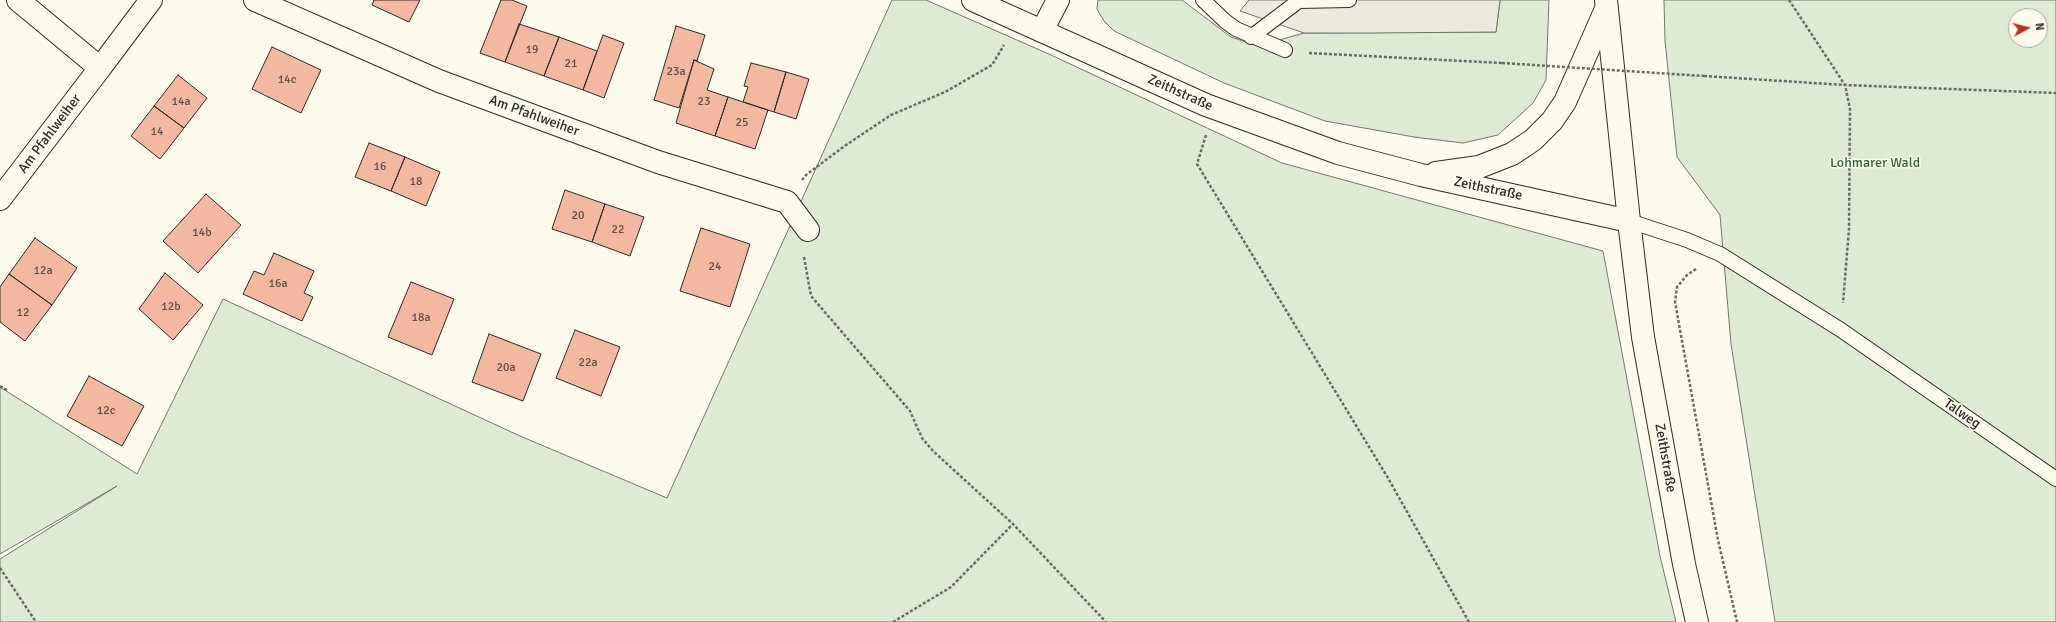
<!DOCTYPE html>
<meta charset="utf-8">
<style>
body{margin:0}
#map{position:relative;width:2056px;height:622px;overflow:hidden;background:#fdfbea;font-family:Signika,sans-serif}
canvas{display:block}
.north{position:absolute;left:2008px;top:8px;width:40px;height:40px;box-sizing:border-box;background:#fdfbea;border:1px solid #a9a89e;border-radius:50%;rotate:83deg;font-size:11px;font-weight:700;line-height:16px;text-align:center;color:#2b2b2b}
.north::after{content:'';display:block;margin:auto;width:14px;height:18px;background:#c62828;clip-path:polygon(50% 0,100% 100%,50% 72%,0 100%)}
</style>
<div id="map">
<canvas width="2056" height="622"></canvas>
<div class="north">N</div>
</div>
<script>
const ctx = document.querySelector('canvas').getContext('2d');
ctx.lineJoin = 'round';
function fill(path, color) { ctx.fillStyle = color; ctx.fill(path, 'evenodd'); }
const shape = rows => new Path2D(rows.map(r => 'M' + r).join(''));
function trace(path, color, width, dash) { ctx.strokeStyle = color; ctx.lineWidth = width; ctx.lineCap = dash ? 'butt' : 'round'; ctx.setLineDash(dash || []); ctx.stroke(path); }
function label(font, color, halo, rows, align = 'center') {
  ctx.font = font + ' Signika,sans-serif'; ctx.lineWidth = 3; ctx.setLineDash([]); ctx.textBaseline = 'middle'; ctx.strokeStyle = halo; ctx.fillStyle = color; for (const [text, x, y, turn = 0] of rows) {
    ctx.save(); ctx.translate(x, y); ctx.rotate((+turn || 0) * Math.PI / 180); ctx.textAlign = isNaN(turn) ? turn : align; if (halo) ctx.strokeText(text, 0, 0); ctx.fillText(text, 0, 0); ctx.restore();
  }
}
const green = shape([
 [892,0,926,0,1051,55,1282,163,1603,251,1660,556,1676,622,0,622,0,559,117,486,0,554,0,387,137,474,223,299,520,436,667,498,892,0],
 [1098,0,1182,0,1231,37,1258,46,1304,33,1496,32,1500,0,1549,0,1546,80,1533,103,1498,135,1463,143,1414,137,1325,121,1224,83,1114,31,1104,21,1097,9,1098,0],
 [1664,0,2056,0,2056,622,1775,622,1731,344,1720,215,1677,157,1665,41,1664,0],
 [2016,16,2040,16,2040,40,2016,40,2016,16]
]);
const parking = shape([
 [1249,0,1500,0,1496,32,1372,33,1304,33,1240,11,1249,0]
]);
const building = shape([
 [374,0,420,0,409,22,372,5,374,0],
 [501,0,512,0,527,6,505,62,480,53,501,0],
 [519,24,559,37,544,76,505,62,519,24],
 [676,26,705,35,697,61,694,60,679,108,654,100,676,26],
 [603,35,624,43,604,98,583,90,603,35],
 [559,37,597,51,583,90,544,76,559,37],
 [272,47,321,70,301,113,252,89,272,47],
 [694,60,714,69,707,90,728,97,715,136,676,123,694,60],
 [751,63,786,72,774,112,743,102,748,87,744,86,751,63],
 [786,72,809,79,796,119,774,112,786,72],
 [178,75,207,98,184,128,154,106,178,75],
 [728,97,768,110,755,149,715,136,728,97],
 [154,106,184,128,160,159,131,136,154,106],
 [369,143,405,157,391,191,355,177,369,143],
 [405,157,440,172,426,206,391,191,405,157],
 [565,190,605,204,592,242,552,229,565,190],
 [206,194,241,225,198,273,163,241,206,194],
 [605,204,644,217,630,256,592,242,605,204],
 [701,228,750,244,730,307,680,291,701,228],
 [35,238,77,268,52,305,9,274,35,238],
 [274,253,314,271,304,293,313,297,302,321,243,294,254,271,264,275,274,253],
 [165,273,203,305,173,340,139,309,165,273],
 [9,274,52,305,25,341,0,322,0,287,9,274],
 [411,282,454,299,432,355,388,337,411,282],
 [575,330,620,347,601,396,556,378,575,330],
 [489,334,541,354,523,401,472,382,489,334],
 [89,376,144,406,122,446,67,416,89,376]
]);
const path = shape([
 [1789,0,1845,85,1850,109,1849,229,1843,303],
 [1309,53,1502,63],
 [1704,76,1845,85,2056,93],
 [1206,135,1197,164,1388,478,1469,622],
 [802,180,806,175,846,145,891,115,945,92,992,65,1004,45],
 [804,257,811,296,910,411,922,438,933,451,1013,524,1106,622],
 [1696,269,1687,275,1677,287,1675,302,1718,540,1737,622],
 [0,386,8,391],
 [0,568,36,622],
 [893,622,951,587,1013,524]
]);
const service = shape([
 [1203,0,1225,21,1236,29,1285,50],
 [1299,1,1349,0],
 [1251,37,1300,0],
 [1629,221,1687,240,1720,254,1841,330,2056,479]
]);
const minor = shape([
 [255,0,439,81,658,162,787,202,808,230],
 [1042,31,1058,0],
 [100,68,151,0],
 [0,199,100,68,18,0]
]);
const tertiary = shape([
 [973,0,1206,105,1338,153,1421,175,1629,221],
 [1436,173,1479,167,1512,154,1533,140,1552,121,1565,102,1606,9]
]);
const primary = shape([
 [1606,0,1629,221,1643,337,1684,564,1697,622]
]);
const pathBridge = shape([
 [1502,63,1704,76]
]);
const numberNames = [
 ["19",532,50],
 ["21",571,64],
 ["23a",676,72],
 ["14c",287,80],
 ["14a",181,102],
 ["23",704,102],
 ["25",742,123],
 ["14",157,132],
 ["16",380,167],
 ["18",416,182],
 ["20",578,216],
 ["22",618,230],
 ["14b",202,233],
 ["24",715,267],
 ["12a",43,271],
 ["16a",278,284],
 ["12b",171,307],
 ["12",23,313],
 ["18a",421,318],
 ["22a",588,363],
 ["20a",506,368],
 ["12c",106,411]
];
const streetNames = [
 ["Zeithstraße",1180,93,24],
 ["Am Pfahlweiher",534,116,20],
 ["Am Pfahlweiher",50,134,-53],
 ["Zeithstraße",1488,189,12],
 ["Talweg",1962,414,35],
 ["Zeithstraße",1665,458,80]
];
const parkNames = [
 ["Lohmarer Wald",1875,163]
];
fill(green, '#deebd1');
trace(green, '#74746e', 1);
fill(parking, '#eceadb');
trace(parking, '#74746e', 1);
fill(building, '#f2b8a0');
trace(building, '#2b2b2b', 1);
trace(service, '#2b2b2b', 16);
trace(minor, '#2b2b2b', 24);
trace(tertiary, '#2b2b2b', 24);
trace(primary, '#2b2b2b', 24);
trace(path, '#6a6964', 2.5, [3, 2]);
trace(service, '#fdfbea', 14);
trace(minor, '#fdfbea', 22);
trace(tertiary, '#fdfbea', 22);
trace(primary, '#fdfbea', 22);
trace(pathBridge, '#6a6964', 2.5, [3, 2]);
label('12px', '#5d4e48', null, numberNames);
label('14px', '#2b2b2b', '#fdfbea', streetNames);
label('14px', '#34623c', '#fdfbea', parkNames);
</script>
